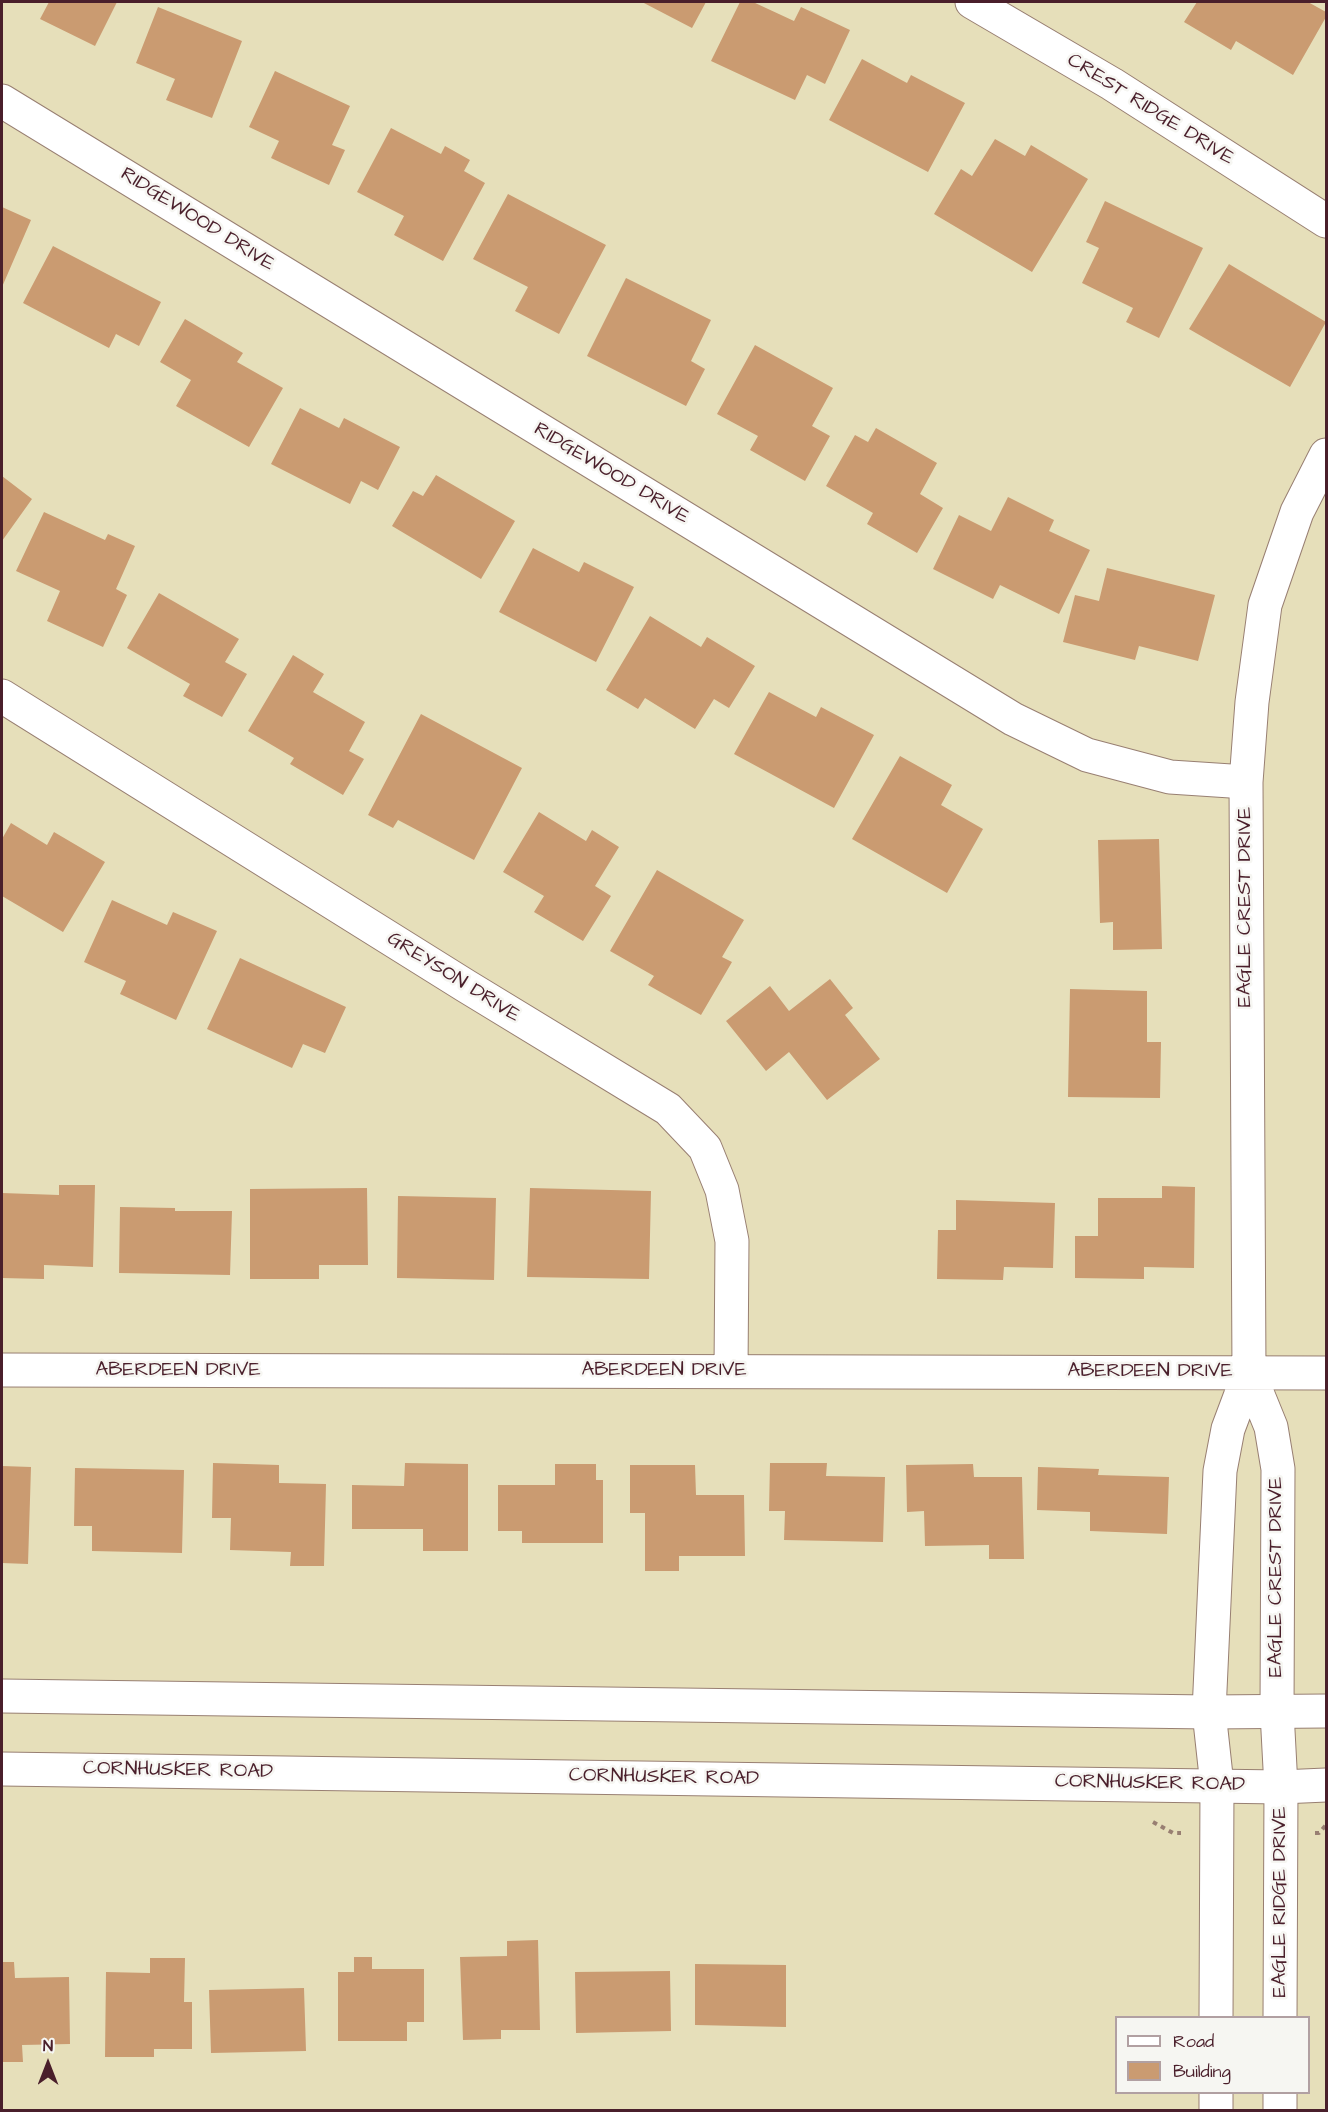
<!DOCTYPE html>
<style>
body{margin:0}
#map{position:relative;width:1328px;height:2112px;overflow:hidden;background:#e6dfba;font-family:"Architects Daughter",sans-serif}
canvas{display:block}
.frame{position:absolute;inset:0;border:3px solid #4a1f2b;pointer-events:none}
.legend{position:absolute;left:1115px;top:2016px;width:195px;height:78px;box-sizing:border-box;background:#f6f6f2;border:2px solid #b1a0a2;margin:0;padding:8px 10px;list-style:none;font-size:18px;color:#4a1f2b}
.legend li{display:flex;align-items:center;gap:12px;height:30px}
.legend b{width:30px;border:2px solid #b1a0a2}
.north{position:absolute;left:18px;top:2034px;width:60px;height:60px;-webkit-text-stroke:4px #f6f6f2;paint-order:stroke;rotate:0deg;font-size:16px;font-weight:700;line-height:24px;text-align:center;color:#4a1f2b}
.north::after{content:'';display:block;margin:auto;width:21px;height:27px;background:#4a1f2b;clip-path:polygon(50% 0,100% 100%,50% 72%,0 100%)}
</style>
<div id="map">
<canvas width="1328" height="2112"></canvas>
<div class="frame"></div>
<ul class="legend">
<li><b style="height:8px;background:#fff"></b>Road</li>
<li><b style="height:16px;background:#ca9b71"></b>Building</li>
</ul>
<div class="north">N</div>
</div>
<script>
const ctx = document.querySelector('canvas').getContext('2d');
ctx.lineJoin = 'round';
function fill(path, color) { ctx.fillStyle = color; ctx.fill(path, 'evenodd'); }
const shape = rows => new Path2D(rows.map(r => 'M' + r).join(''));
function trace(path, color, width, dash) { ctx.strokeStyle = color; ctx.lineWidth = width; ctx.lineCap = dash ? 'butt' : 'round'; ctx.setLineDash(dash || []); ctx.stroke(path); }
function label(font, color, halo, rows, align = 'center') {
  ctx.font = font + ' "Architects Daughter",sans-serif'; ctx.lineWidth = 5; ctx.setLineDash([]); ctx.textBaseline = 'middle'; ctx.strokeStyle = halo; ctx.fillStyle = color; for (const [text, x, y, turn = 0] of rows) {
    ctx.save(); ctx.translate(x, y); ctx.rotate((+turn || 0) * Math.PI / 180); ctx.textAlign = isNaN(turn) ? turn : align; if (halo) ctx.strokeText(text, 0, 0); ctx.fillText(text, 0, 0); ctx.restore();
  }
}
const building = shape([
 [49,2,117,2,95,46,40,19],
 [642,2,706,2,692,28],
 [740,2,753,2,794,21,801,7,850,30,825,84,807,75,795,100,711,61],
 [1197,2,1308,2,1326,12,1326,17,1293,75,1236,41,1231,50,1184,22],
 [158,7,242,41,212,118,166,100,175,79,136,63],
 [862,59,907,83,911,75,965,103,928,172,829,120],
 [275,71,350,106,332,145,345,150,329,185,271,158,279,141,249,127],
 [391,128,441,154,445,146,470,160,464,171,485,183,443,261,394,235,404,216,357,192],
 [995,139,1025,156,1031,145,1088,179,1032,272,934,214,961,169,972,176],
 [508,194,606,245,559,334,515,311,528,287,473,259],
 [1105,201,1203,248,1159,338,1126,322,1133,308,1082,283,1099,248,1086,242],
 [2,207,31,220,2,287],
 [53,246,161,302,139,346,116,334,109,348,23,303],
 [1229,264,1326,322,1290,387,1189,329],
 [626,278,711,320,691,361,705,369,686,406,587,356],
 [185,319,243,353,237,362,283,388,249,447,176,406,191,380,160,362],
 [755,345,833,388,812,426,830,436,805,481,750,450,758,436,717,414],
 [300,408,339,428,344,418,400,447,378,490,361,481,350,504,271,464],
 [876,428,937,463,920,494,943,508,917,553,867,524,873,513,826,486,855,435,868,442],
 [436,475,515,521,481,579,392,526,413,491,423,496],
 [2,476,32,499,2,541],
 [1008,497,1054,520,1049,531,1090,550,1059,614,1000,585,993,599,933,569,959,515,991,531],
 [44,512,105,540,108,534,135,546,116,589,127,595,103,647,47,621,60,591,16,571],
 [533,548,579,572,584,562,634,587,596,662,499,612],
 [1107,568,1215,595,1198,661,1139,646,1135,660,1063,642,1075,595,1099,601],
 [159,593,239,639,225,662,247,674,222,717,183,696,190,684,127,648],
 [650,616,701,647,707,637,755,666,729,708,714,699,695,729,645,698,638,709,606,690],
 [293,655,324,674,313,692,365,722,349,751,364,759,343,795,290,764,294,758,248,731],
 [769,692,816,717,821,707,874,735,834,808,734,754],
 [421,714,522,768,474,860,398,820,393,828,368,815],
 [900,756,952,785,941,805,983,829,947,893,852,839],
 [539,812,586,841,592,830,619,847,595,886,611,896,583,941,534,912,544,896,503,872],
 [11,823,47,845,54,832,105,862,63,932,2,896,2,839],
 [1159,839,1162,949,1113,950,1113,922,1100,923,1098,840],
 [657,870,744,920,722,957,732,962,701,1015,648,985,654,976,610,951],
 [112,900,167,925,173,912,217,931,176,1020,120,994,126,981,84,962],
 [240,958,346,1007,325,1053,303,1044,292,1068,207,1029],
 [830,979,853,1008,845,1015,880,1059,827,1100,789,1052,766,1071,726,1021,770,986,789,1011],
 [1070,989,1147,991,1147,1042,1161,1042,1160,1098,1068,1097],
 [59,1185,95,1185,93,1267,44,1265,44,1279,2,1278,2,1193,59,1195],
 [1162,1186,1195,1187,1194,1268,1144,1267,1144,1279,1075,1278,1075,1236,1098,1236,1098,1198,1162,1198],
 [367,1188,368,1265,319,1265,319,1279,250,1279,250,1189],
 [530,1188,651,1191,649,1279,527,1277],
 [398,1196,496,1198,494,1280,397,1278],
 [956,1200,1055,1203,1053,1268,1004,1267,1003,1280,937,1279,938,1230,956,1230],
 [120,1207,175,1208,175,1211,232,1211,230,1275,119,1273],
 [213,1463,279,1465,279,1483,326,1484,324,1566,290,1566,291,1552,230,1550,231,1518,212,1518],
 [405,1463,468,1464,468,1551,423,1551,423,1529,352,1529,352,1485,404,1486],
 [770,1463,827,1463,826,1476,885,1477,883,1542,784,1540,785,1511,769,1511],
 [555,1464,596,1464,596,1480,603,1480,603,1543,522,1543,522,1531,498,1531,498,1485,555,1485],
 [973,1464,974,1477,1022,1477,1024,1559,989,1559,989,1545,925,1546,924,1511,907,1512,906,1465],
 [630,1465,695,1465,696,1495,744,1495,745,1556,679,1556,679,1571,645,1571,645,1513,630,1513],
 [2,1466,31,1467,28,1564,2,1563],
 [1038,1467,1099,1469,1098,1475,1169,1477,1167,1534,1090,1531,1090,1512,1037,1510],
 [75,1468,184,1470,182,1553,92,1551,92,1526,74,1526],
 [538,1940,540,2030,501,2030,501,2039,463,2040,460,1957,507,1956,507,1941],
 [354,1957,372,1957,372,1969,424,1969,424,2022,407,2022,407,2041,338,2041,338,1972,354,1972],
 [150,1958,185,1958,184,2002,192,2002,192,2049,154,2049,154,2057,105,2057,106,1972,150,1973],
 [2,1962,14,1962,15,1978,69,1977,70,2044,22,2045,23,2062,2,2062],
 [695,1964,786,1965,786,2027,695,2025],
 [670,1971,671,2031,576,2033,575,1972],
 [304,1988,306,2051,211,2053,209,1990]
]);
const path = shape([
 [1153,1822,1173,1833,1181,1833],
 [1315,1833,1319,1833,1326,1825]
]);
const minor = shape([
 [972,2,1112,84,1326,221],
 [2,101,1013,719,1087,755,1170,777,1246,782],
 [2,696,466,986,668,1109,705,1148,722,1190,732,1241,731,1371],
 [2,1370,1326,1373],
 [1249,1373,1246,782,1252,702,1265,605,1297,512,1326,455],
 [1216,2018,1217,1785,1209,1712,1220,1471,1228,1429,1249,1373,1271,1427,1278,1469,1277,1712,1281,1787,1280,2018],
 [1216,2110,1216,2092],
 [1280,2110,1280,2092]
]);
const primary = shape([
 [2,1696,1209,1712,1326,1711],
 [2,1769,1281,1787,1326,1785]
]);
const streetNames = [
 ["CREST RIDGE DRIVE",1150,110,32],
 ["RIDGEWOOD DRIVE",197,220,32],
 ["RIDGEWOOD DRIVE",611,474,31],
 ["EAGLE CREST DRIVE",1246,907,-90],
 ["GREYSON DRIVE",453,978,32],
 ["ABERDEEN DRIVE",178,1371],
 ["ABERDEEN DRIVE",664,1371],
 ["ABERDEEN DRIVE",1150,1372],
 ["EAGLE CREST DRIVE",1277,1577,-90],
 ["CORNHUSKER ROAD",178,1771,1],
 ["CORNHUSKER ROAD",664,1778,1],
 ["CORNHUSKER ROAD",1150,1784,1],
 ["EAGLE RIDGE DRIVE",1281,1902,-90]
];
fill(building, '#ca9b71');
trace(minor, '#987f72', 35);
trace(primary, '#987f72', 35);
trace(path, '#987f72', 4, [4.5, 4.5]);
trace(minor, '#fff', 33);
trace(primary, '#fff', 33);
label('20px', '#4a1f2b', '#f6f6f2', streetNames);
</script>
